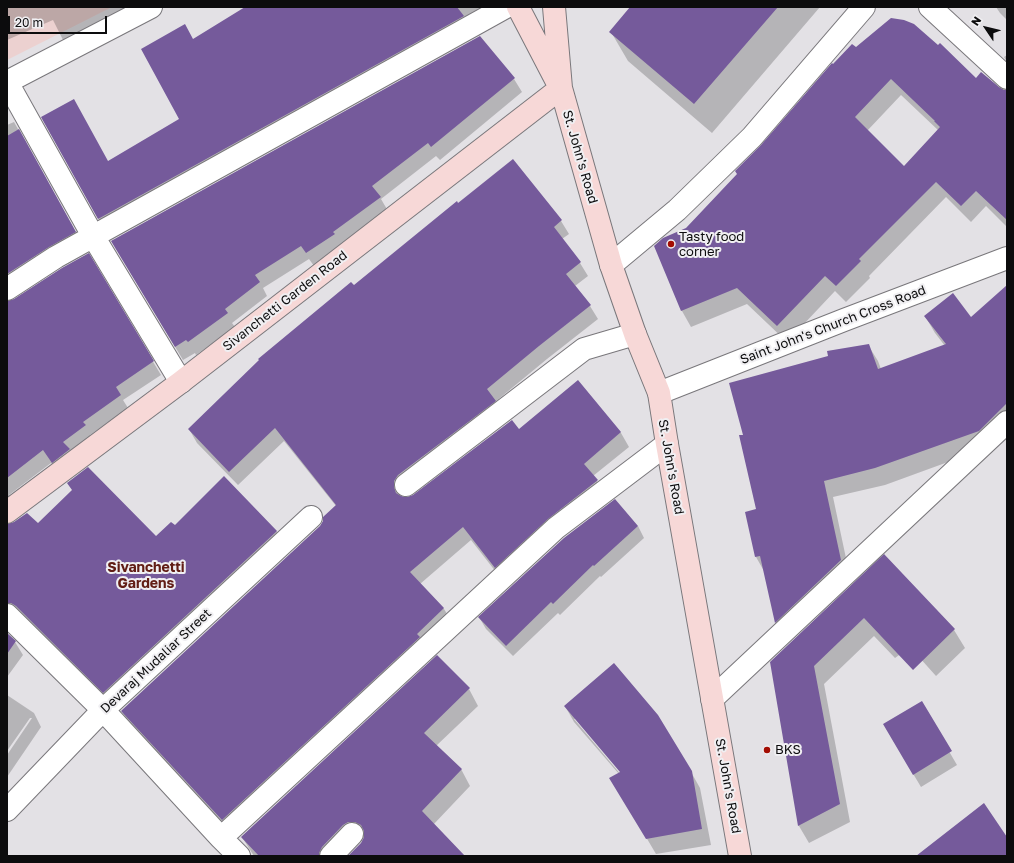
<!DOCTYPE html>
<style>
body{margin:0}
#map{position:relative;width:1014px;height:863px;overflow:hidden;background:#e3e1e5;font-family:"Golos Text",sans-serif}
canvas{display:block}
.frame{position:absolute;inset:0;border:8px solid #0c0c0d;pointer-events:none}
.north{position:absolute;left:966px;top:8px;width:40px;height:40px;-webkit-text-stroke:3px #f0eff2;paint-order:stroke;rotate:305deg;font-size:11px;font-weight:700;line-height:16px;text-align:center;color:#0c0c0d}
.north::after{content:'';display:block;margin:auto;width:14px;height:18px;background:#0c0c0d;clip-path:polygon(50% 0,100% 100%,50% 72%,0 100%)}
.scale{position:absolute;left:8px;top:16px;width:99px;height:18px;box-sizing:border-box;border:2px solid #0c0c0d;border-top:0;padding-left:5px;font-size:12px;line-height:14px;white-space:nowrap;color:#0c0c0d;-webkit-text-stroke:3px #f0eff2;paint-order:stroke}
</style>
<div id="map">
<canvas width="1014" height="863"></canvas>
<div class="frame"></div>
<div class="north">N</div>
<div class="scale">20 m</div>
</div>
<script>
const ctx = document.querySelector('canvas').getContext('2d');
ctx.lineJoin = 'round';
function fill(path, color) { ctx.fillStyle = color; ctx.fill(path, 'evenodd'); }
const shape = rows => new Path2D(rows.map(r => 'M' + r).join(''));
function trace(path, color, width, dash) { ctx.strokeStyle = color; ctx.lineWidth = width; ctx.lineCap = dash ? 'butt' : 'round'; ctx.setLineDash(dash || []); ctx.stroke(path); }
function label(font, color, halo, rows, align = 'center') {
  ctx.font = font + ' "Golos Text",sans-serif'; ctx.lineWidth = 4; ctx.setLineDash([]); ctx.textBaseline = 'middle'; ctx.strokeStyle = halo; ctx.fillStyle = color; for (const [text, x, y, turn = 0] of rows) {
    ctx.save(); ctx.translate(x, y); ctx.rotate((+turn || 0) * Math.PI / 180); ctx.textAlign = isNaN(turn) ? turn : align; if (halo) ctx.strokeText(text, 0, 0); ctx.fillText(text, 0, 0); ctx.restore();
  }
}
const education = shape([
 [7,7,112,7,7,60]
]);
const shadow = shape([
 [7,7,140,7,64,42,53,20,7,40],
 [247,7,480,7,488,23,108,235,42,118,108,162,181,120,193,41],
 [632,7,820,7,712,133,628,61,611,32],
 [996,7,1007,7,1007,20,1000,13],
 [855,48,976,79,1007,91,1007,227,986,206,971,222,946,197,869,276,870,278,846,302,835,291,787,342,747,304,691,327,682,311,655,246,687,229],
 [901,95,939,131,904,167,867,131],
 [1007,55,1007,62,1004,57],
 [514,79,522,92,440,160,436,156,381,199,388,211,314,266,309,259,263,288,267,296,232,323,235,327,196,355,195,353,183,360,120,255],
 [14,122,83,245,7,292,7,125],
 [458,204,561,221,569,234,562,239,580,263,588,276,575,286,590,306,598,319,547,359,495,402,503,415,402,495,401,497,407,498,414,496,519,431,578,382,621,433,629,447,593,476,597,481,605,495,503,581,471,540,420,584,444,609,452,622,230,833,130,725,122,711,320,527,336,506,284,441,238,485,197,443,189,429,354,287],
 [88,254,161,375,123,400,128,408,90,435,93,439,60,475,51,463,9,495,17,508,7,515,7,302,14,301],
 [1007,287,1007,430,989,447,885,485,833,497,850,577,785,638,776,622,764,571,756,557,746,513,757,510,744,435,868,345,878,361,881,369,945,346,935,333,925,316,971,318],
 [224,478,277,532,284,545,111,705,7,618,7,525,37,525,156,538,175,527],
 [638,526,644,538,601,577,600,576,560,615,558,613,513,656,486,629,479,617],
 [884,556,954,630,965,648,936,676,910,647,895,658,874,636,824,684,850,822,809,843,799,826,771,662],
 [7,634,15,642,23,655,7,677],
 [469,689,478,706,436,746,461,769,470,786,433,825,463,856,350,856,362,843,365,838,359,838,339,856,254,856,252,853,242,837],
 [7,695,34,713,41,727,7,777,7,755,32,718,30,718,7,751],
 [918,704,950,753,957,765,921,787,884,725],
 [565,706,691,772,700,788,711,845,656,854,620,793,619,774,574,722],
 [574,719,576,719,624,775,622,776]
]);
const building = shape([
 [245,7,457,7,464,16,98,219,41,117,74,99,108,161,179,119,141,49,185,24,193,39],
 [630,7,778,7,694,104,609,32],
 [891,18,904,20,914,24,938,45,940,43,976,78,981,72,999,87,1004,90,1007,90,1007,220,976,191,961,206,936,182,859,259,861,261,836,286,825,276,777,326,737,288,681,311,654,246,663,238,686,228,737,174,735,171,761,145,832,63,833,64,852,44,856,47],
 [891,79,935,121,934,121,940,127,904,166,855,117],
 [480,36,515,78,431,147,428,143,372,186,381,197,333,232,335,234,306,253,301,246,255,275,260,282,225,309,228,313,188,342,186,340,175,347,111,241],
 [19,129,76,232,49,247,7,274,7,136],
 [513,159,562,220,554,227,581,262,566,274,591,305,539,346,487,389,496,401,398,475,394,481,394,487,396,493,401,496,407,497,413,495,512,420,519,429,578,380,621,432,584,464,598,480,548,519,495,568,463,527,410,572,444,608,417,634,420,637,222,820,121,711,320,526,323,521,323,517,336,505,275,428,229,472,188,429,259,360,258,359,351,282,354,285,457,201,458,203],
 [89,253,154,361,116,387,121,395,83,422,86,425,63,442,70,449,52,463,43,450,7,478,7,301,14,299,62,268],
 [1007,285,1007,403,979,431,875,468,824,481,841,560,775,623,760,556,755,557,745,512,756,509,739,435,743,435,729,383,828,356,827,351,869,344,878,369,946,344,924,316,953,293,971,317],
 [88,467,156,536,171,522,175,525,224,476,277,531,103,693,16,606,11,603,7,603,7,524,14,522,27,513,38,523,72,490,67,483],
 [615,499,638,526,594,566,593,565,553,604,551,602,506,646,478,617,564,538],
 [884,554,955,629,913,670,864,618,814,666,840,804,798,826,770,662],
 [7,633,16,641,7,654],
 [437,655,470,688,424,733,462,769,422,811,465,856,348,856,361,843,364,837,364,831,361,825,355,822,348,822,343,825,322,847,319,853,319,856,259,856,241,837],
 [614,663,658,715,692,771,702,829,646,839,609,778,620,772,564,706],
 [922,701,952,751,913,775,883,724],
 [984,803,1007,837,1007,856,916,856]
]);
const street = shape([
 [930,7,1007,78],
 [7,82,93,236,181,382],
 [7,82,151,7],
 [611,265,677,210,752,137,864,7],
 [7,289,56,257,506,7],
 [659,393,844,320,1007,258],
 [406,485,584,349,635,334],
 [7,615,103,710,221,838,239,856],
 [712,699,1007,422],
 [7,810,103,710,311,517],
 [221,838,556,528,667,444],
 [331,856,352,834]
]);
const secondary = shape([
 [518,7,556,80],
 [554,7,561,88,611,265,635,334,659,393,667,444,740,856],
 [7,512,181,382,561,88]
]);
const markers = [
 [671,244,4,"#a30d03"],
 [767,750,4,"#a30d03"]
];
const streetNames = [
 ["St. John's Road",580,157,74],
 ["Sivanchetti Garden Road",285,301,-38],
 ["Saint John's Church Cross Road",833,325,-21],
 ["St. John's Road",671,467,80],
 ["Devaraj Mudaliar Street",156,661,-43],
 ["St. John's Road",728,786,80]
];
const poiNames = [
 ["Tasty food",679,237],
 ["corner",679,252],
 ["BKS",775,750]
];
const neighbourhoodNames = [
 ["Sivanchetti",146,568],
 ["Gardens",146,584]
];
fill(education, '#ecd1d0');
fill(shadow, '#0003');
fill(building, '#755a9b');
trace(street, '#79777b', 24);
trace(secondary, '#79777b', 24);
trace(street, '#fff', 22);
trace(secondary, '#f7d8d7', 22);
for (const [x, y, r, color] of markers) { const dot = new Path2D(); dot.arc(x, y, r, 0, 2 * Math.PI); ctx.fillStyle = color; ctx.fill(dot); trace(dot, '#f0eff2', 1.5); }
label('13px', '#0c0c0d', '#f0eff2', streetNames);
label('13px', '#0c0c0d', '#f0eff2', poiNames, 'left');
label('bold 14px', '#611d15', '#f0eff2', neighbourhoodNames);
</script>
